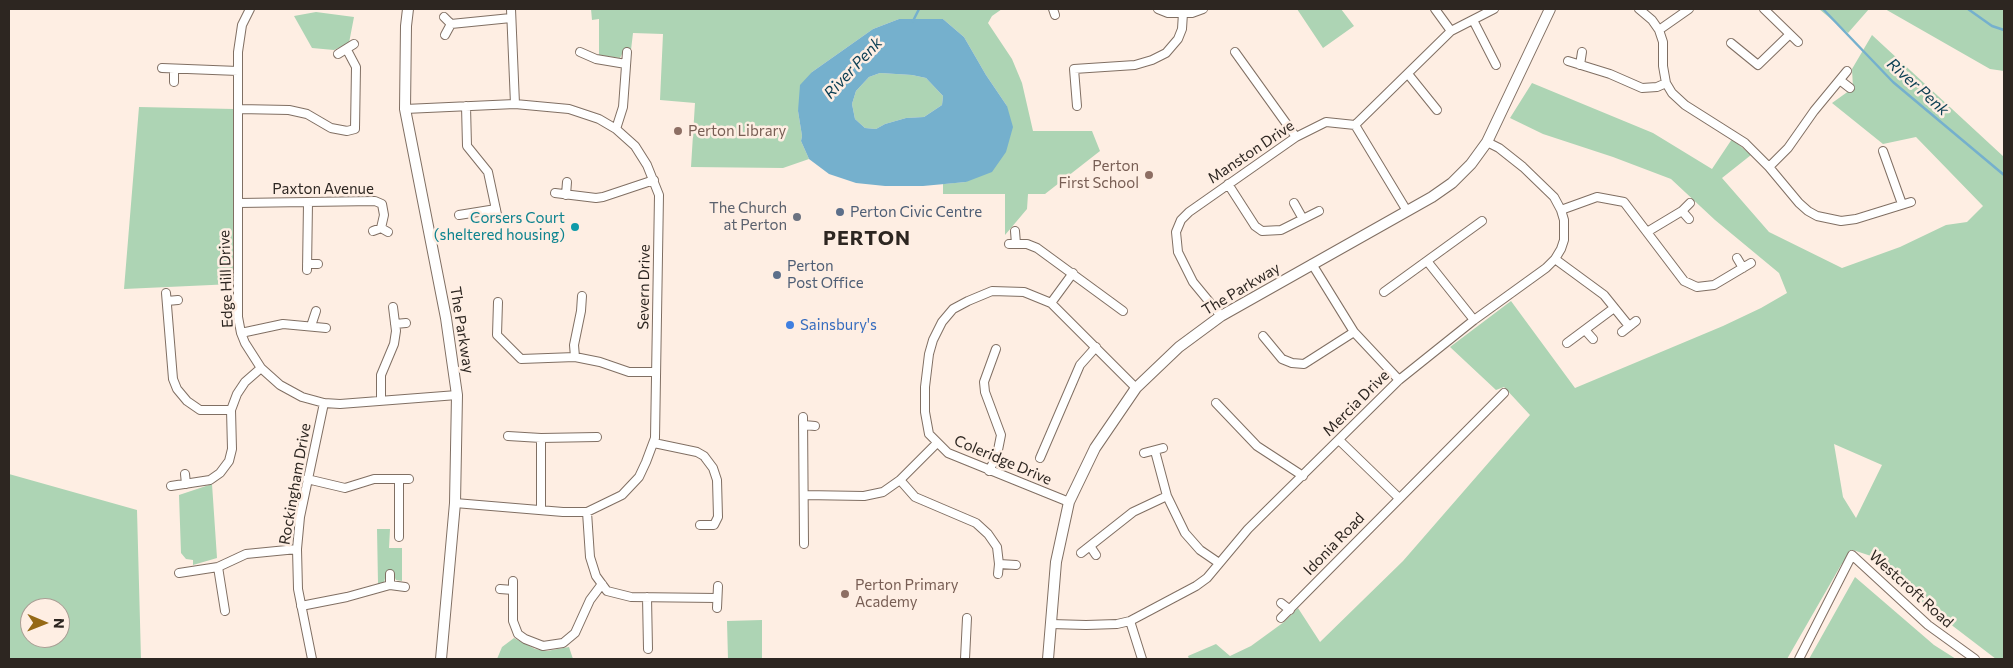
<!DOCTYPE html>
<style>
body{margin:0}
#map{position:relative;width:2013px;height:668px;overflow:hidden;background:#feeee3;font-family:Commissioner,sans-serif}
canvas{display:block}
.frame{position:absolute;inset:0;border:10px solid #2d2621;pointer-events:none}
.north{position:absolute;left:20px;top:598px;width:50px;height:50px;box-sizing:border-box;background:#feeee3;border:1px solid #aa9e95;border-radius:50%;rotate:91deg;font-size:14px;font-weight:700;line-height:20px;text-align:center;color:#2d2621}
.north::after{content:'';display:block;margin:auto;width:18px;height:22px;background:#956916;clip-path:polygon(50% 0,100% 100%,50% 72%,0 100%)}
</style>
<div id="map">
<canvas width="2013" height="668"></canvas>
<div class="frame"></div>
<div class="north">N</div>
</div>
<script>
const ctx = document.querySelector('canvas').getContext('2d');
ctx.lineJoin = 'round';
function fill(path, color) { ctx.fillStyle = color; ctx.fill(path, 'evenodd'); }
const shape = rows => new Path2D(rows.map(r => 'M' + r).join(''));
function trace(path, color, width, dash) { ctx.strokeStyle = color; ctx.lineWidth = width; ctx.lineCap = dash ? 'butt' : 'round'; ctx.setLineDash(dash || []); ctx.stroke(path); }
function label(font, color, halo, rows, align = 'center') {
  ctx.font = font + ' Commissioner,sans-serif'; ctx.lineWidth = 5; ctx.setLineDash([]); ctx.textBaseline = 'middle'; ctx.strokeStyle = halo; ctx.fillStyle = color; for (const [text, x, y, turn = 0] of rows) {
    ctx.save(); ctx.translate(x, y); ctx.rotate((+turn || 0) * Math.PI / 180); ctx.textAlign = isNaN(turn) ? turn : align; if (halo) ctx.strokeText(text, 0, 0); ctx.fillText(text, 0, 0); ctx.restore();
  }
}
const green = shape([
 [591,9,1002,9,992,16,988,23,1012,59,1022,83,1033,131,1092,131,1100,151,1045,194,1028,194,1027,209,1005,235,1005,194,943,194,943,184,966,182,1007,106,986,75,964,37,943,19,899,19,873,29,812,72,798,111,802,136,801,141,809,159,783,168,691,167,695,103,660,100,663,34,633,33,631,50,625,48,620,58,599,55,599,19,592,20],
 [1297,9,1341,9,1354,26,1323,48],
 [1819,9,1869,9,1848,33],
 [1885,9,2004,9,2004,71,1990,69],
 [316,12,354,17,349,43,334,50,312,48,294,16],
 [1872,35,2004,157,2004,659,1996,659,1890,578,1877,558,1853,550,1841,565,1787,659,1189,659,1188,656,1216,644,1230,656,1251,646,1284,622,1298,608,1320,642,1403,561,1530,415,1504,387,1496,390,1450,347,1511,301,1575,388,1723,326,1761,308,1787,293,1779,273,1715,220,1671,179,1613,157,1543,134,1510,118,1532,83,1653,133,1712,169,1732,139,1751,155,1722,178,1769,232,1842,268,1900,247,1946,225,1967,222,1983,206,1916,137,1883,144,1832,103,1853,88,1852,69],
 [1834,444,1882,465,1856,518,1843,497],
 [880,73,912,75,926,78,943,96,942,105,924,117,906,118,885,124,876,129,865,128,855,119,852,104,856,91,869,77],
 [139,107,234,109,233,284,124,289],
 [9,474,137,510,141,659,9,659],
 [30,608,60,608,60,638,30,638],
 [212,484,217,558,193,565,193,560,186,559,181,553,179,495],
 [377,529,390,529,389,548,402,548,402,581,396,580,392,572,386,573,384,583,378,583],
 [1855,577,1934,645,1956,659,1809,659],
 [762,620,762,659,728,659,727,621],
 [514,638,535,649,547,651,569,647,573,659,497,659,502,647]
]);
const water = shape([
 [899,19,943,19,964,37,986,75,1007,106,1013,127,1006,152,992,172,966,182,923,186,885,186,856,183,829,174,809,159,801,141,802,136,798,111,800,85,812,72,873,29],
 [880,73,912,75,926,78,943,96,942,105,924,117,906,118,885,124,876,129,865,128,855,119,852,104,856,91,869,77]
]);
const stream = shape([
 [1823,9,1893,82,2004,175],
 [1968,9,1992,26,2004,30],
 [913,21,919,9]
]);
const minor = shape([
 [250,9,242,25,238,52,238,317,241,333,245,343,261,368,280,385,302,397,324,403,340,404,457,395],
 [511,9,515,104],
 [1053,9,1055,15],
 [1158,9,1168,13,1192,13,1203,9],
 [1435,9,1451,31],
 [1639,9,1652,20,1659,30,1663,42,1663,66,1666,83,1672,93,1685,105,1745,143,1769,167,1799,203,1808,211,1817,216,1841,221,1856,219,1911,202],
 [1764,9,1798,42],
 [444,17,451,24,445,35],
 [1473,20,1496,65],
 [451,24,511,18],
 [1659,30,1689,9],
 [1731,43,1758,65,1789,35],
 [580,52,596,59,626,64],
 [1235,52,1296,137],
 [338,54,354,44],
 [1568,61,1610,74,1642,88,1657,87,1666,83],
 [1580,65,1582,52],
 [162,68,238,71],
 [1408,74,1437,110],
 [1841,81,1850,88],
 [174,82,174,69],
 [466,106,467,146,488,172,498,219],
 [1077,106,1074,69,1135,65,1152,60,1166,53,1178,39,1182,29,1183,13],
 [239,109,289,110,307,114,331,128,347,131,355,129,356,67,347,50],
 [405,109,515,104,569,109,599,119,616,129,635,146,647,165,659,195,655,438,646,462,639,477,622,495,587,512,563,512,455,503],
 [1355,125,1451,31,1494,9],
 [616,129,623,107,627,52],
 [1883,151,1902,204],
 [1769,167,1788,148,1814,111,1847,71],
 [1228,184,1255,226,1262,231,1281,230,1319,211],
 [555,193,596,198,603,197,654,180],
 [566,195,567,182],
 [239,203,375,201,382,204,384,215,381,228],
 [1294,203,1303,219],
 [1561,210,1597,197,1624,202,1684,281,1697,287,1714,285,1751,263],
 [1682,211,1689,219],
 [459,215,496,209],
 [373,231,381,228,388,232],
 [1015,231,1016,244],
 [1647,232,1682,211,1690,203],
 [1009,244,1027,244,1037,248,1123,311],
 [1737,258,1743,268],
 [1555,259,1604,295,1629,326],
 [1427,261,1474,320],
 [307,264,318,264],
 [1312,264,1354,332,1399,380],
 [307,270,308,203],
 [1384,292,1482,221],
 [166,293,173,379,177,389,187,401,200,410,231,410],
 [167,301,178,300],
 [498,302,497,335,521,359,575,357,600,362,629,372,655,372],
 [1051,303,1073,273],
 [1221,316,1193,282,1178,252,1176,232,1181,220,1189,212,1296,137,1326,122,1355,125,1407,211],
 [395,324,406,323],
 [311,326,316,311],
 [1585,330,1593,339],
 [1622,332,1636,321],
 [241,333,283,324,326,328],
 [1263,336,1282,359,1292,363,1304,364,1354,332],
 [1567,343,1614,308],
 [575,357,574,345,581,311,582,296],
 [381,400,381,375,394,344,396,331,393,307],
 [1216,403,1257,446,1303,476],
 [803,417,804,544],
 [804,425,815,426],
 [508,436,541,438,597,437],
 [1339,440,1399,498],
 [654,443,697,452,704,456,713,468,717,480,718,517,714,525,700,525],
 [1155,451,1167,496,1185,533,1200,550,1219,563],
 [1144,453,1163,448],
 [1040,458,1080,365,1096,347],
 [989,471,997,455,1001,435,985,392,984,382,996,349],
 [185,474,186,484],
 [307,479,345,488,374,479,409,479],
 [399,479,399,537],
 [900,480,915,497,976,523,988,534,997,547,999,564,998,574],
 [171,486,210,480,220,473,229,461,232,449,231,410,237,394,245,382,261,368],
 [804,495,864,496,883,492,900,480,937,443],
 [1069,502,948,453,929,434,925,412,925,387,929,354,933,340,942,322,953,309,968,301,992,291,1024,292,1051,303,1136,388],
 [541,509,541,438],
 [587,512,590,557,596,576,607,591,631,597,717,598],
 [1090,546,1096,555],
 [1081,553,1133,512,1167,496],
 [999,564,1016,565],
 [218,567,225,611],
 [179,573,218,567,246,554,297,549],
 [390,574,390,585],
 [513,581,513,621,518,634,525,639,543,646,563,643,575,633,590,600,602,584],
 [500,589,513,590],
 [647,597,648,649],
 [1281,603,1290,610],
 [301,606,347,597,390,585,405,587],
 [717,608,718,586],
 [1281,618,1504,393],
 [1130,621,1142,659],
 [1051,624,1086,625,1117,624,1130,621,1196,586,1207,578,1248,529,1399,380,1474,320,1546,268,1555,259,1561,249,1564,240,1564,220,1561,210,1554,197,1523,167,1499,148,1487,142],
 [312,659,298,589,297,549,300,517,324,403],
 [965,659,967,618],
 [1799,659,1852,555,1928,625,1975,659]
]);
const tertiary = shape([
 [408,9,406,26,405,109,446,318,457,395,455,503,441,659],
 [1048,659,1056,562,1069,502,1095,448,1136,388,1179,347,1221,316,1432,197,1452,183,1471,164,1487,142,1550,9]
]);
const markers = [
 [678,131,5,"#8d6e63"],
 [1149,175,5,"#8d6e63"],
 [840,212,5,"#5c6f8a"],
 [797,217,5,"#6b7280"],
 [575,227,5,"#0f9aa8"],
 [777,275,5,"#5c6f8a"],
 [790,325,5,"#3f7fe0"],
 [845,594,5,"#8d6e63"]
];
const educationNames = [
 ["Perton Library",688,131],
 ["Perton",1139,166,"right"],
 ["First School",1139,183,"right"],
 ["Perton Primary",855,585],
 ["Academy",855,602]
];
const streetNames = [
 ["Manston Drive",1251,152,-34],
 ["Paxton Avenue",323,189],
 ["Edge Hill Drive",226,279,-92],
 ["Severn Drive",644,287,-89],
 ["The Parkway",1241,289,-31],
 ["The Parkway",462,330,81],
 ["Mercia Drive",1356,403,-45],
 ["Coleridge Drive",1003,460,23],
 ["Rockingham Drive",295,484,-80],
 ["Idonia Road",1334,544,-46],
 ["Westcroft Road",1911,589,42]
];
const worshipNames = [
 ["The Church",787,208],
 ["at Perton",787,225]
];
const serviceNames = [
 ["Perton Civic Centre",850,212],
 ["Perton",787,266],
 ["Post Office",787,283]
];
const cultureNames = [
 ["Corsers Court",565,218],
 ["(sheltered housing)",565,235]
];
const shopNames = [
 ["Sainsbury's",800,325]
];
const waterNames = [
 ["River Penk",853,68,-47],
 ["River Penk",1918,87,42]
];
const districtNames = [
 ["PERTON",867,238]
];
fill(green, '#add4b4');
fill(water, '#75b0cd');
trace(stream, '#75b0cd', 2.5);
trace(minor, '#806f63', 10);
trace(tertiary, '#806f63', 12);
trace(minor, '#fff', 8);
trace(tertiary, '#fff', 10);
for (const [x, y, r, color] of markers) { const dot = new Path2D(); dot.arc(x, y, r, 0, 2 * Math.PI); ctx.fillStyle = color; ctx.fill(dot); trace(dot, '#feeee3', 2); }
label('15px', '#785e54', '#feeee3', educationNames, 'left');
label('15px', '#2d2621', '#feeee3', streetNames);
label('15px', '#5b616d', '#feeee3', worshipNames, 'right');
label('15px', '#4e5e75', '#feeee3', serviceNames, 'left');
label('15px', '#0d838f', '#feeee3', cultureNames, 'right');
label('15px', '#366cbe', '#feeee3', shopNames, 'left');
label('italic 16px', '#0c3f54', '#feeee3', waterNames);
ctx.letterSpacing = '1px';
label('bold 20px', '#2d2621', '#feeee3', districtNames);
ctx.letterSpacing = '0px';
</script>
